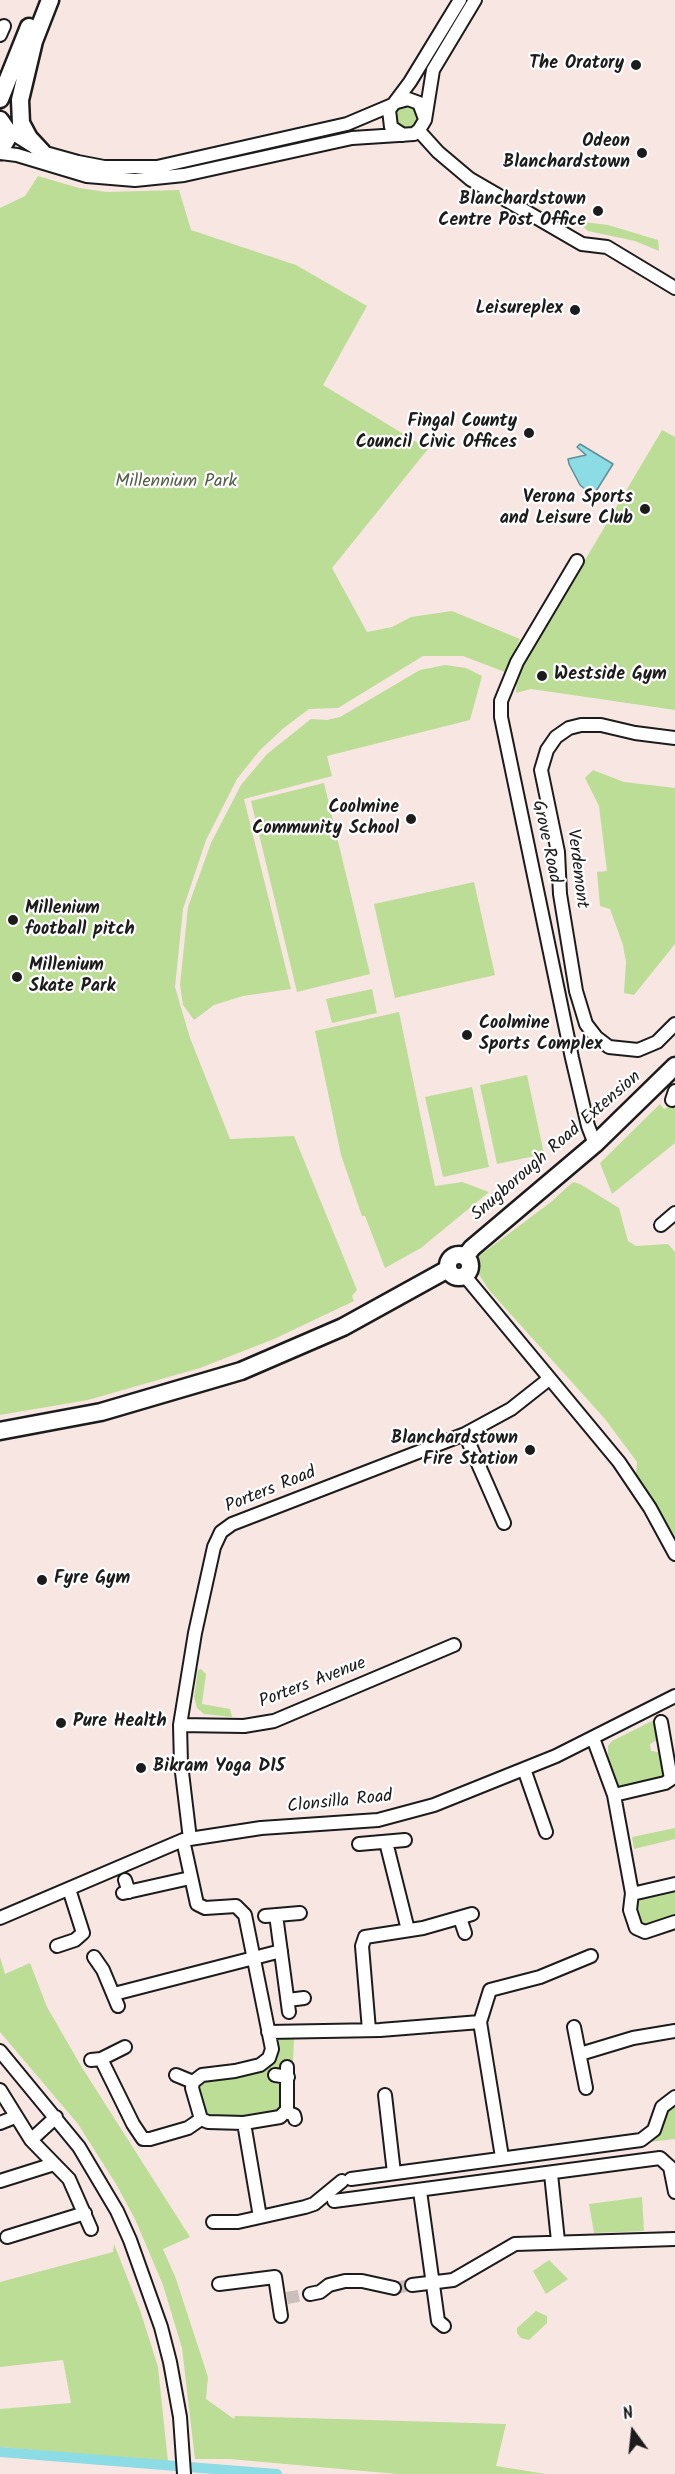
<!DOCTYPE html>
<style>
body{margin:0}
#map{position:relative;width:675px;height:2474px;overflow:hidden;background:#f8e6e3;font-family:Kalam,sans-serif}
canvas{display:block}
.north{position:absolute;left:603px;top:2402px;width:60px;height:60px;-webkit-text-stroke:4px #fff;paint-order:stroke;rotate:345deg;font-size:16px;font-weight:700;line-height:24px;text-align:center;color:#1c1c1c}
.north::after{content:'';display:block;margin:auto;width:21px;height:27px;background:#1c1c1c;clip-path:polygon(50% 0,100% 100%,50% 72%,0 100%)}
</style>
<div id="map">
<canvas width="675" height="2474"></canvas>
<div class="north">N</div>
</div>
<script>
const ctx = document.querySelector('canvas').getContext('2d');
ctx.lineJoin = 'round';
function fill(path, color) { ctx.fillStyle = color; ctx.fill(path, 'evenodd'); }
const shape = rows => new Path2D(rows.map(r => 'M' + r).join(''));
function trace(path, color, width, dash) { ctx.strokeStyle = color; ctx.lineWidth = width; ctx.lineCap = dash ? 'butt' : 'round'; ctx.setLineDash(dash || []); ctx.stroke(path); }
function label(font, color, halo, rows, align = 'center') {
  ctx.font = font + ' Kalam,sans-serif'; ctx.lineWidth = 4.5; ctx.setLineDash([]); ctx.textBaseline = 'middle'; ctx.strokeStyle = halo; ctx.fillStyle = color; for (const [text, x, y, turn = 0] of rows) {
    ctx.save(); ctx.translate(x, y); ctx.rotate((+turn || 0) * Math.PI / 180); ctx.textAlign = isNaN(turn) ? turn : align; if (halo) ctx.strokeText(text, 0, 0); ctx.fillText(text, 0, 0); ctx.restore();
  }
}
const green = shape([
 '395 117a12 12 0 1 1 24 0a12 12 0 1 1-24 0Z',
 [38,176,79,188,107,192,179,190,191,230,296,265,367,306,323,385,428,449,332,568,367,632,392,627,411,617,452,611,520,639,505,672,463,656,423,656,338,708,309,709,285,727,260,750,237,779,206,840,183,909,175,987,190,1038,230,1139,294,1136,357,1290,352,1296,354,1301,274,1339,200,1368,88,1400,0,1415,0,208,25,196],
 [584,222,608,225,658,240,659,251,635,241,588,231,581,225],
 [662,430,675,437,675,710,531,689,516,693,517,675],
 [445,665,466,668,482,676,470,720,327,756,332,776,244,799,291,989,243,996,214,1005,194,1020,183,1005,180,985,188,907,211,843,241,785,267,754,311,719,327,720,340,717,420,670],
 [593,770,624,782,675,788,675,944,634,995,624,993,626,962,623,945,610,909,600,906,597,872,607,871,599,806,585,778],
 [324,783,370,974,297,992,251,801],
 [474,882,495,975,395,998,374,904],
 [372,989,377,1013,332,1023,326,999],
 [399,1012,435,1186,462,1182,489,1192,421,1248,385,1268,365,1216,362,1216,341,1155,315,1031],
 [527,1075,544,1154,497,1164,480,1085],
 [472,1087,489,1167,443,1177,425,1097],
 [660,1104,664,1109,670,1106,675,1108,675,1143,612,1194,600,1163],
 [573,1182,580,1184,619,1208,628,1241,636,1246,668,1244,675,1252,675,1536,636,1474,637,1462,605,1419,489,1290,471,1262,551,1202],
 [201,1669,206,1674,202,1704,230,1709,232,1717,204,1714,197,1708,194,1697,198,1670],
 [656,1719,659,1739,650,1744,651,1751,662,1753,665,1777,622,1788,617,1786,608,1759,608,1746,612,1741],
 [675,1828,675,1839,634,1849,632,1837],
 [675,1889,675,1917,645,1927,638,1924,635,1900],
 [0,1957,5,1974,30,1963,47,2007,81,2066,190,2237,163,2249,176,2279,208,2377,206,2399,234,2419,235,2416,506,2424,496,2466,546,2474,397,2474,230,2459,195,2459,182,2348,163,2285,135,2219,116,2184,78,2124,0,2032],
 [286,2038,294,2038,293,2063,285,2064,284,2069,272,2074,272,2083,282,2085,282,2108,277,2113,260,2117,206,2117,197,2090,199,2084,207,2079,244,2075,261,2070,272,2062,277,2053,276,2045,279,2040],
 [670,2105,672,2107,674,2105,675,2109,675,2139,650,2142,659,2131,664,2114],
 [642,2197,644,2231,594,2233,589,2204],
 [114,2244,140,2310,158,2367,168,2462,0,2447,0,2409,71,2403,63,2360,0,2367,0,2282,113,2252],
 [549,2260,568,2279,546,2294,533,2271],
 [536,2311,547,2316,547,2323,529,2340,521,2338,517,2333,517,2328]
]);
const water = shape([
 [580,444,613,464,593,496,580,485,569,464,568,459,586,455,577,447,580,444]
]);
const canal = shape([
 [0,2452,277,2474]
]);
const minorTunnel = shape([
 [394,2288,412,2285],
 [287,2298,310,2294]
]);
const minor = shape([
 [0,35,4,26],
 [397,102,408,99,419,103,425,119],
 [7,130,42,152,78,162,104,167,157,167,347,124,392,105],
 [419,131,438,152,470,179,582,244,607,247,675,288],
 [403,135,391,127,389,110,410,82,460,0],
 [0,153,17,155,87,176,135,180,184,175,352,138,414,134,419,130,425,120,433,70,475,0],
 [577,561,517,662,501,701,501,717,572,1058,588,1126,595,1144],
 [675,738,635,733,601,725,581,725,569,728,556,737,547,750,541,770,558,852,560,894,576,991,586,1024,596,1037,609,1047,638,1050,657,1042,675,1024],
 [672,1100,675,1091],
 [661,1225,675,1213],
 [464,1275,619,1462,650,1508,675,1554],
 [465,1434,504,1523],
 [180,1725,244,1726,274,1721,454,1645],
 [593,1738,614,1795,632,1893,630,1910,636,1928,645,1932,675,1922],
 [524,1769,546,1832],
 [614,1795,665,1783,671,1779,661,1722],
 [190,1839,181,1764,180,1725,195,1633,214,1547,221,1532,232,1524,465,1434,511,1409,549,1379],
 [183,1840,197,1904,205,1908,236,1906,245,1915,272,2049,269,2058,260,2065,235,2071,202,2075,193,2082,192,2088,201,2119,208,2122,244,2123,280,2117,287,2110,287,2067],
 [386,1842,408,1930],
 [359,1844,405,1840],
 [125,1880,129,1892],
 [123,1893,190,1878],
 [632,1894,675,1884],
 [276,1915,289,2012],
 [265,1916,300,1913],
 [0,1918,183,1840,261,1828,378,1820,434,1805,556,1756,675,1696],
 [460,1918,465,1933],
 [57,1946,75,1940,83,1933,69,1889],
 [94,1957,103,1970,118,2006],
 [114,1994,281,1951],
 [288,2000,304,1998],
 [480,2022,490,1990,540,1977,591,1956],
 [480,2022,502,2157],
 [574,2027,586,2088],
 [369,2030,362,1946,365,1937,423,1928,472,1914],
 [268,2032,380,2030,480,2022],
 [0,2051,79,2147,117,2211,130,2240,161,2327,170,2362,180,2417,184,2474],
 [580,2054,633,2038,675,2031],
 [101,2059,133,2124,143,2139,150,2139,188,2128,201,2119],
 [91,2060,101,2059,125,2047],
 [176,2075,193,2082],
 [275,2075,288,2077],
 [0,2090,31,2140,69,2179,91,2229],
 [385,2095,394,2173],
 [286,2112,294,2115,295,2119],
 [0,2123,15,2117],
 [244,2123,260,2217],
 [31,2140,56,2117],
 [551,2174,558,2241],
 [351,2179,641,2140,654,2130,662,2107,675,2097],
 [0,2181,54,2164],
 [420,2191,438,2321,444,2326],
 [334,2201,660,2158,670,2167,675,2192],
 [213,2222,238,2222,305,2207,314,2204,342,2181],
 [7,2237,85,2213],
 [219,2284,275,2277,281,2316],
 [412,2285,453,2280,515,2244,675,2239],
 [310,2294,320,2292,329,2285,345,2281,362,2281,394,2288]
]);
const major = shape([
 [0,99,29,27],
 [0,120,7,130,8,137,0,151],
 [42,152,29,138,21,123,20,100,34,41,50,0],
 '448 1266a11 11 0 1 1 22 0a11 11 0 1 1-22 0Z',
 [465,1257,472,1248,595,1144,675,1066],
 [0,1431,101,1412,241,1371,343,1327,448,1269]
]);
const markers = [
 [636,65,6,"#1c1c1c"],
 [642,153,6,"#1c1c1c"],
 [598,211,6,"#1c1c1c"],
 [575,310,6,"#1c1c1c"],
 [529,433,6,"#1c1c1c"],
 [645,509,6,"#1c1c1c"],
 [542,676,6,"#1c1c1c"],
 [411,819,6,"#1c1c1c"],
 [13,920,6,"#1c1c1c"],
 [17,977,6,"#1c1c1c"],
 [467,1035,6,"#1c1c1c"],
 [530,1450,6,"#1c1c1c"],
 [42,1580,6,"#1c1c1c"],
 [61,1723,6,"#1c1c1c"],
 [141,1768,6,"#1c1c1c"]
];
const poiNames = [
 ["The Oratory",624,65],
 ["Odeon",630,143],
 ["Blanchardstown",630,164],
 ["Blanchardstown",586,201],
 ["Centre Post Office",586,222],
 ["Leisureplex",563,310],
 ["Fingal County",517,423],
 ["Council Civic Offices",517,444],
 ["Verona Sports",633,499],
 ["and Leisure Club",633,520],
 ["Westside Gym",554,676,"left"],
 ["Coolmine",399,809],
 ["Community School",399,830],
 ["Millenium",25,910,"left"],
 ["football pitch",25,931,"left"],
 ["Millenium",29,967,"left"],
 ["Skate Park",29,988,"left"],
 ["Coolmine",479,1025,"left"],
 ["Sports Complex",479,1046,"left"],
 ["Blanchardstown",518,1440],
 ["Fire Station",518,1461],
 ["Fyre Gym",54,1580,"left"],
 ["Pure Health",73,1723,"left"],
 ["Bikram Yoga D15",153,1768,"left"]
];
const parkNames = [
 ["Millennium Park",176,483]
];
const streetNames = [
 ["Grove Road",545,842,78],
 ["Verdemont",576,869,83],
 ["Snugborough Road Extension",557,1147,-41],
 ["Porters Road",271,1491,-22],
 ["Porters Avenue",313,1684,-21],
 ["Clonsilla Road",340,1803,-6]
];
fill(green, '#bcdd96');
fill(water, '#8bdce5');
trace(water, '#5f8f95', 1.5);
trace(canal, '#8bdce5', 10);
trace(minorTunnel, '#ccbebb', 12, [12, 6]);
trace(minor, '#1c1c1c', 16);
trace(major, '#1c1c1c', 21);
trace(minor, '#fff', 12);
trace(major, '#fff', 16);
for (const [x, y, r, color] of markers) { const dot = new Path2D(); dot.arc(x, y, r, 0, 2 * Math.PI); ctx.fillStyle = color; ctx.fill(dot); trace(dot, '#fff', 2); }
label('bold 18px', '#1c1c1c', '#fff', poiNames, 'right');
label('18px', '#546047', '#fff', parkNames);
label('18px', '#1c1c1c', '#fff', streetNames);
</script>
